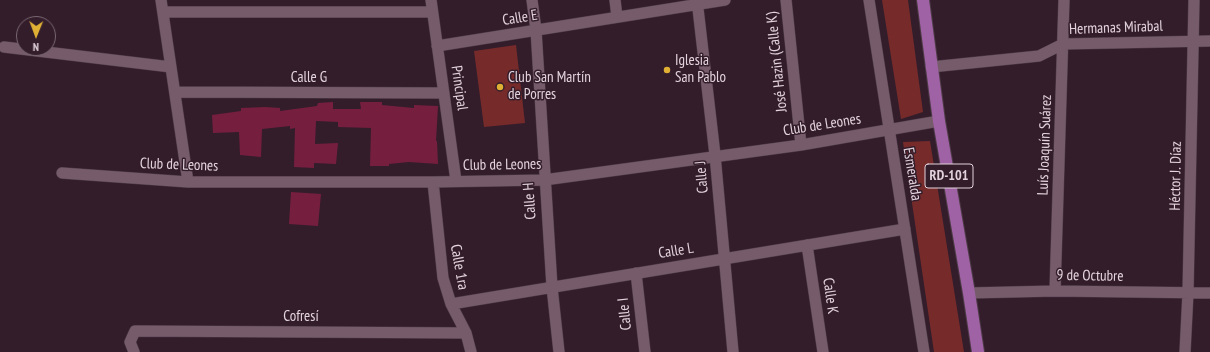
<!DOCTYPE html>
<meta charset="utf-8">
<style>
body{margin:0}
#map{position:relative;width:1210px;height:352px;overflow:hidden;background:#331d2b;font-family:"PT Sans Narrow",sans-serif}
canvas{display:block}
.north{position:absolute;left:16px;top:16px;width:40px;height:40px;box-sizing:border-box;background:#331d2b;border:1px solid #796672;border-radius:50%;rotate:181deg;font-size:11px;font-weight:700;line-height:16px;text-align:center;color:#e3d3dc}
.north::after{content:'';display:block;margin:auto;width:14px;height:18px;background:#dfb034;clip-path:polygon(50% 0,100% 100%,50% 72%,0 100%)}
</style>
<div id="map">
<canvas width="1210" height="352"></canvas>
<div class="north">N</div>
</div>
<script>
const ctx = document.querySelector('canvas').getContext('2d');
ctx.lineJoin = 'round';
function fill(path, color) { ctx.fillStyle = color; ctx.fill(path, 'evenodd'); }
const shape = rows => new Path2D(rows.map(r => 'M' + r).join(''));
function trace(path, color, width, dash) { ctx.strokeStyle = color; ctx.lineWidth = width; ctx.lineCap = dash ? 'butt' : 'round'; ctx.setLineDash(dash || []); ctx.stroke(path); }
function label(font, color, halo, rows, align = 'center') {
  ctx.font = font + ' "PT Sans Narrow",sans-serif'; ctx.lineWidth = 3; ctx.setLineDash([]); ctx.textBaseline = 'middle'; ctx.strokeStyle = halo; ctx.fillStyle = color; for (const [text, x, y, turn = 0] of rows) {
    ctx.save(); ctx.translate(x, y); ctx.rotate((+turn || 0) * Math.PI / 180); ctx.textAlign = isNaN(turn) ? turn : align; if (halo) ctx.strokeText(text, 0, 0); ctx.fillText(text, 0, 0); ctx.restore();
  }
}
const green = shape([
 [882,0,908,0,923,112,901,119],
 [516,45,525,123,484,127,474,51],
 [930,141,964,352,934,352,903,142]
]);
const building = shape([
 [333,102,333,109,361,109,360,102,382,102,382,105,414,108,414,105,438,106,436,141,437,141,438,164,409,162,389,164,389,166,370,166,371,128,338,127,338,122,316,121,315,144,338,143,336,164,314,163,314,168,294,167,295,128,290,129,290,126,262,129,261,157,240,155,239,132,213,133,212,115,241,111,241,108,265,107,280,108,280,111,317,106,318,103],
 [291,192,321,194,318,226,289,224]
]);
const minor = shape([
 [161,0,188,182],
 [431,0,456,181],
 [532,0,536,30,552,287,559,352],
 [615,0,617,17],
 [697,0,715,155,733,352],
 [786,0,801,145],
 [869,0,924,352],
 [163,12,432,12],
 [437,46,725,0],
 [4,47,171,67],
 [931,67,1039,56,1063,44,1210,41],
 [175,92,444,93],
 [62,173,188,182,433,182,544,180,801,145,939,121],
 [433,182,443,278,451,304,466,333,471,352],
 [807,245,823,352],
 [636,273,645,352],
 [1055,291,1064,0],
 [969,293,1055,291,1210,293],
 [451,304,905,229],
 [134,352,130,342,135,331,466,333],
 [1185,352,1188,293,1194,0]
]);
const primary = shape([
 [923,0,939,121,969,293,978,352]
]);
const markers = [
 [667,70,4,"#dfb034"],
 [500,87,4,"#dfb034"]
];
const shields = [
 [949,176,48]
];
const shieldNames = [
 ["RD-101",949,176]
];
const streetNames = [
 ["Calle E",520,18,-9],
 ["Hermanas Mirabal",1116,28,-2],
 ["José Hazin (Calle K)",777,62,-96],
 ["Calle G",309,78],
 ["Principal",459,88,82],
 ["Club de Leones",822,125,-9],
 ["Luís Joaquín Suárez",1045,145,-88],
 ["Club de Leones",179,165,2],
 ["Club de Leones",502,165,-1],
 ["Esmeralda",912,174,81],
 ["Héctor J. Díaz",1176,176,-89],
 ["Calle J",702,177,-95],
 ["Calle H",530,201,-94],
 ["Calle L",676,251,-9],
 ["Calle 1ra",459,267,80],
 ["9 de Octubre",1090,276,1],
 ["Calle K",830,296,82],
 ["Calle I",625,314,-96],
 ["Cofresí",301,317]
];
const poiNames = [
 ["Iglesia",675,61],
 ["San Pablo",675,78],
 ["Club San Martín",508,78],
 ["de Porres",508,95]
];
fill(green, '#762b2a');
fill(building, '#761e3e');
trace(minor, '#4e3b47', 12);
trace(primary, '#4e3b47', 14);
trace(minor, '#765b6b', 11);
trace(primary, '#9f62a4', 12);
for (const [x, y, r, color] of markers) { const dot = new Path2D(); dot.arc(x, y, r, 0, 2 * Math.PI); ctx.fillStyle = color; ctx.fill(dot); trace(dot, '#331d2b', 1.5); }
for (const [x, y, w] of shields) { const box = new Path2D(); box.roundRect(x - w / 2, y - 12, w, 24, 3); ctx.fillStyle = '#331d2b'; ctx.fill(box); trace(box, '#e3d3dc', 1); }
label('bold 14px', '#e3d3dc', null, shieldNames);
label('15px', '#e3d3dc', '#331d2b', streetNames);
label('15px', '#e3d3dc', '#331d2b', poiNames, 'left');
</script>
